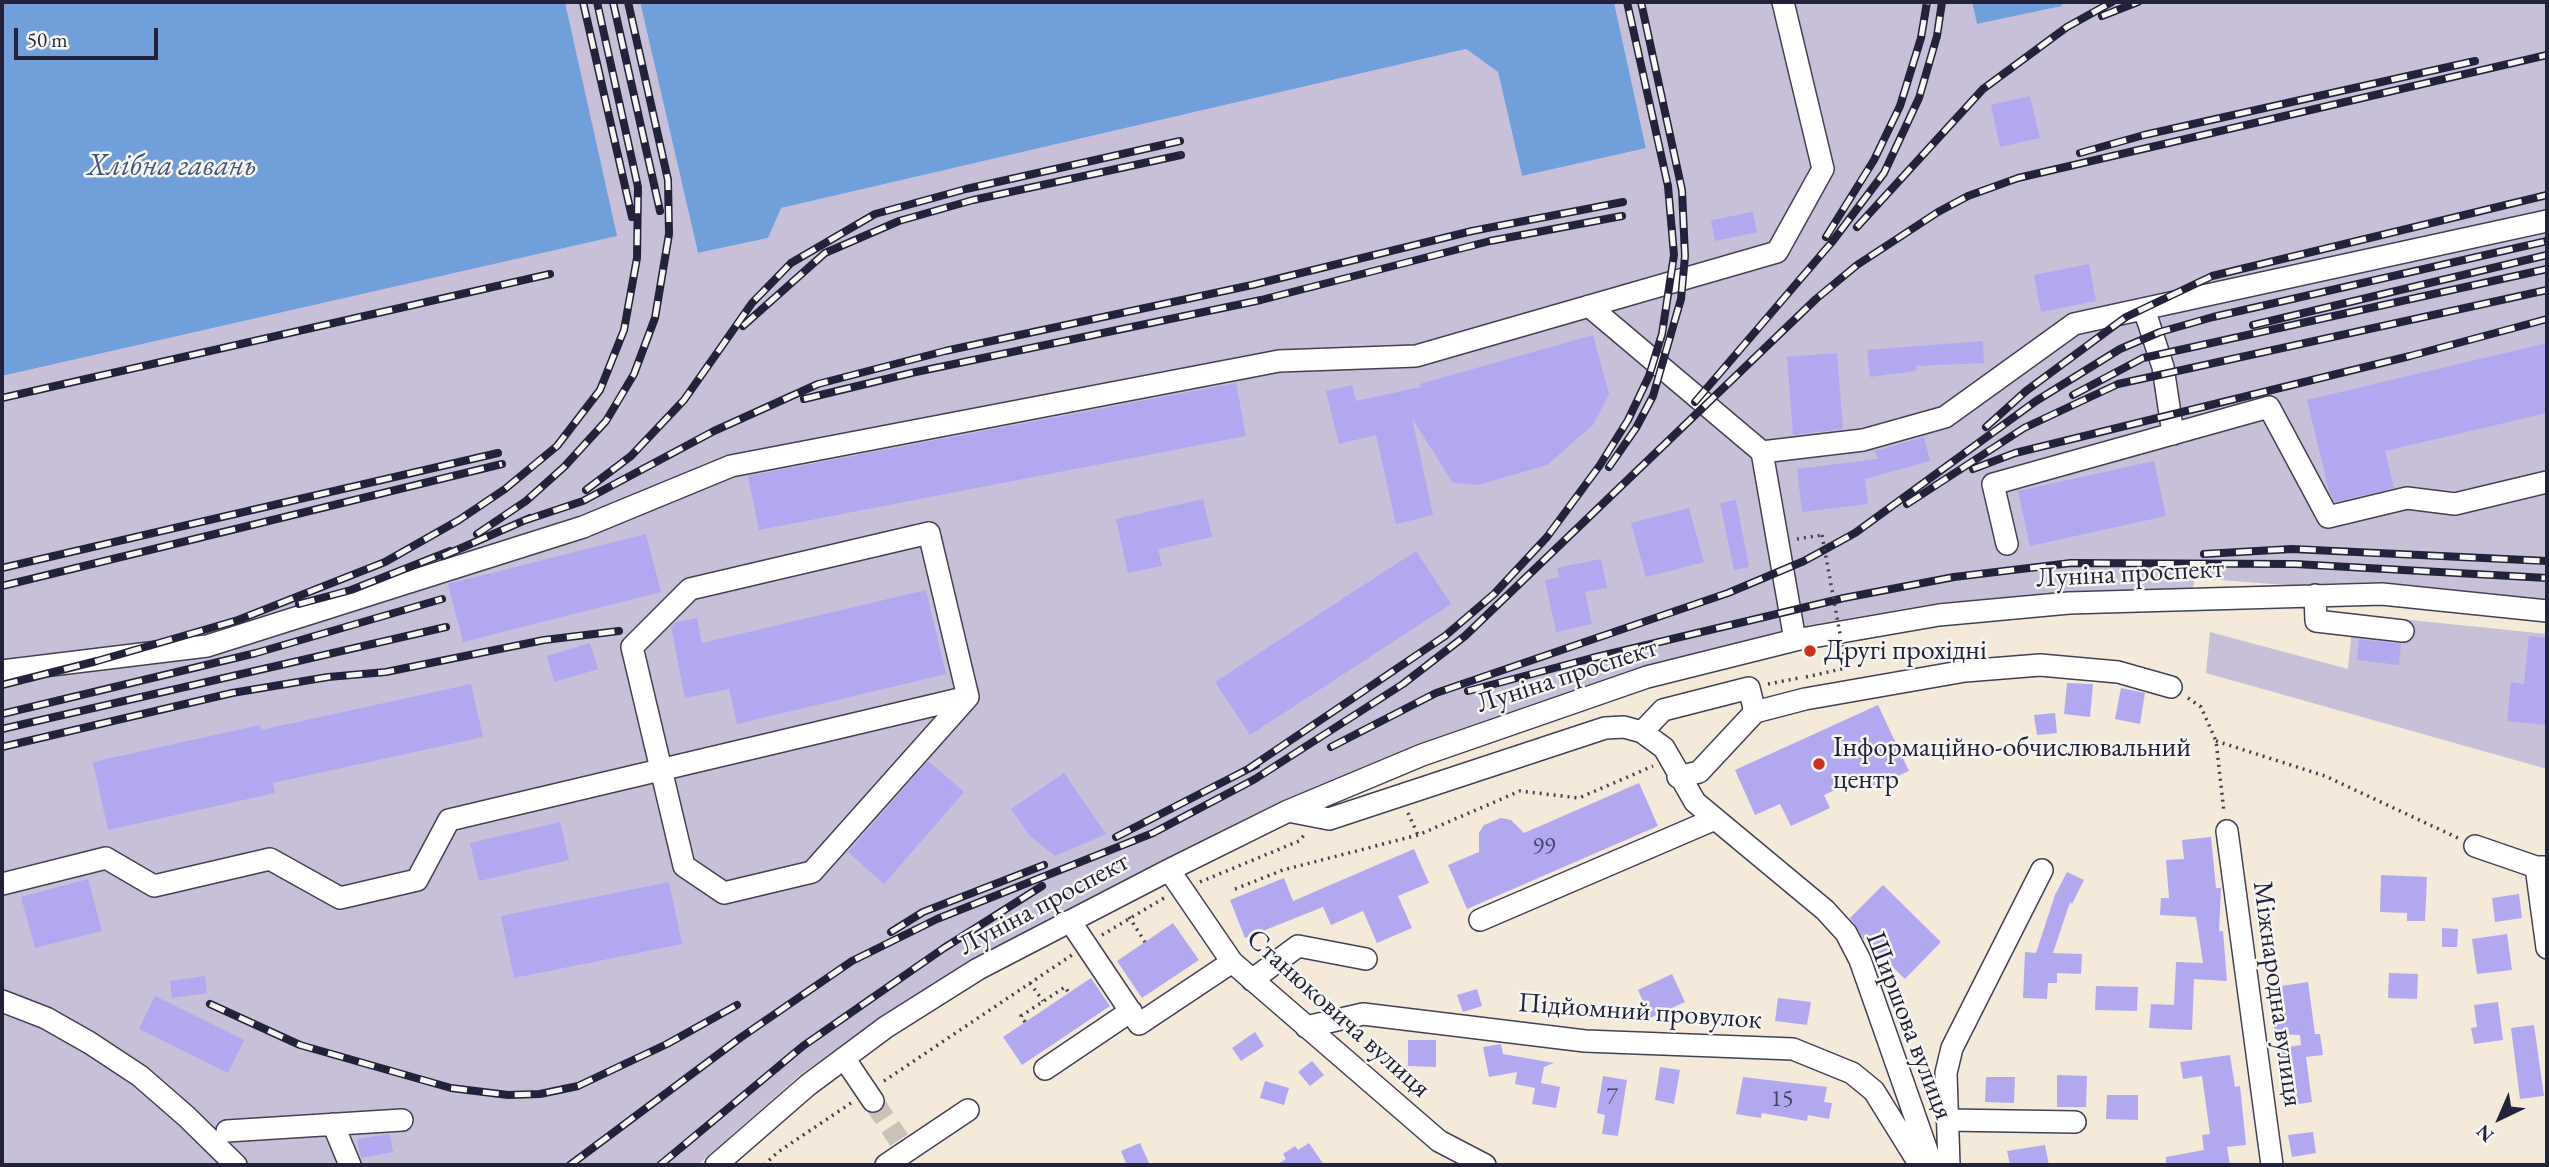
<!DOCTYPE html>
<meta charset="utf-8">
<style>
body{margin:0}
#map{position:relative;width:2549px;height:1167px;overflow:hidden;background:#f5e9d9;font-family:"EB Garamond",serif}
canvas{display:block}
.frame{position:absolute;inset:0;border:4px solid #22223b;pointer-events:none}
.north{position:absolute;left:2465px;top:1083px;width:70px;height:70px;-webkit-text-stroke:5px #f6f6f2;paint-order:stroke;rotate:224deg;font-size:19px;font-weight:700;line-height:28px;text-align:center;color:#22223b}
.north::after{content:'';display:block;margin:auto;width:24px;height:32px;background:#22223b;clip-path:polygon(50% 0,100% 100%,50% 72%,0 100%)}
.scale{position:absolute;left:14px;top:28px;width:144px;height:32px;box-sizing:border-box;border:4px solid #22223b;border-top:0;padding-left:9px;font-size:21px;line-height:24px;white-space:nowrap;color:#22223b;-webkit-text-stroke:5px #f6f6f2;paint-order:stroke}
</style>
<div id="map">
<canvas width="2549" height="1167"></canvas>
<div class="frame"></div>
<div class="north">N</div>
<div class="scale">50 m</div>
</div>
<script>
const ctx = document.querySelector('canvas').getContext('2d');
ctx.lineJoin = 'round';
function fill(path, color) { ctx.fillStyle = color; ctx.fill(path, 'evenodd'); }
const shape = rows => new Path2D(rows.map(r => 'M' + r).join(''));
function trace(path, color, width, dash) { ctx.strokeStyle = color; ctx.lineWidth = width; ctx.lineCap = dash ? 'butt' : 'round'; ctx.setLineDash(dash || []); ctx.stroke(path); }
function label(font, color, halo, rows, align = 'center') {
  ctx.font = font + ' "EB Garamond",serif'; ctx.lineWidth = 5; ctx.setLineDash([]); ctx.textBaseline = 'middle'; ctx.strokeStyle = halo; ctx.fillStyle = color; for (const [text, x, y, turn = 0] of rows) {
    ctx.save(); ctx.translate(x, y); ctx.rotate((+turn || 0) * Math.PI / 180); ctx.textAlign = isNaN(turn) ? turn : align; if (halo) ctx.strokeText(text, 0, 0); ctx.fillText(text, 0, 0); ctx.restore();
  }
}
const industrial = shape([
 [565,2,640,2,698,253,768,238,780,208,1466,49,1498,72,1522,176,1646,147,1614,2,1972,2,1977,24,2061,6,2061,2,2547,2,2547,600,2383,582,2285,585,2195,578,2193,588,2068,592,1937,603,1793,628,1644,666,1417,744,1283,800,972,959,880,1017,800,1075,698,1165,2,1165,2,376,616,236],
 [2353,617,2381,617,2547,634,2547,769,2206,673,2210,632,2348,669]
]);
const water = shape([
 [2,2,565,2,617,236,2,376],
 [640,2,1614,2,1646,148,1522,176,1498,72,1466,49,781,208,768,238,698,253],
 [1972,2,2061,2,2062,6,1977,24]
]);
const building = shape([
 [2030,96,2040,138,2000,147,1991,105],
 [1753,212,1757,232,1715,241,1711,220],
 [2089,264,2096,301,2041,312,2034,275],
 [1593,335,1609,394,1593,425,1547,465,1478,485,1453,483,1412,418,1433,515,1396,524,1376,435,1339,444,1326,391,1352,385,1356,401,1421,387,1420,384],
 [1983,341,1984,363,1916,366,1916,371,1870,377,1867,350],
 [2547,343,2547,413,2385,451,2394,488,2335,502,2329,491,2307,400],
 [1837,353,1843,429,1793,435,1787,357],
 [1236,383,1246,436,759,530,748,476],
 [1924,437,1930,461,1865,479,1868,504,1802,512,1797,469,1878,459,1875,451],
 [2154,461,2166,516,2030,546,2018,491],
 [1203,499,1212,537,1158,549,1162,566,1128,573,1116,519],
 [1736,500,1749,567,1734,570,1720,503],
 [1689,508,1704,562,1646,577,1631,523],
 [646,534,661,592,463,642,448,584],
 [1416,551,1451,604,1250,735,1215,682],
 [1601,559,1607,588,1585,592,1592,624,1556,632,1545,580,1559,577,1557,568],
 [926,590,946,674,737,724,729,689,685,698,671,627,676,622,697,618,702,643],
 [2529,636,2547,638,2545,725,2507,721,2511,682,2524,684],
 [2359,639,2401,644,2399,665,2357,660],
 [590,643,598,669,554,682,547,656],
 [2067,683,2093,684,2090,717,2064,714],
 [471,684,483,737,273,783,275,793,108,830,93,762,260,725,261,730],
 [2121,688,2145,693,2140,724,2115,719],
 [1878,705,1909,771,1865,791,1859,779,1824,795,1830,808,1791,826,1780,804,1755,815,1735,770],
 [2055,713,2057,733,2037,735,2034,715],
 [928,761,964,792,884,884,848,852],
 [1064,773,1106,834,1055,856,1030,836,1011,809],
 [1639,783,1658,826,1467,909,1448,865,1479,852,1479,833,1484,825,1501,818,1511,820,1524,833],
 [560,822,569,860,479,881,470,843],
 [2211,837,2216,888,2221,888,2219,931,2223,931,2227,981,2194,979,2192,1030,2149,1028,2151,1004,2174,1005,2176,962,2203,963,2196,917,2160,915,2161,898,2169,898,2166,860,2184,859,2182,840],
 [1414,849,1429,883,1398,896,1412,928,1377,943,1363,911,1331,925,1323,907,1245,938,1230,900,1284,878,1293,901],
 [2067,872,2084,880,2072,904,2070,902,2053,953,2082,954,2081,974,2057,973,2057,983,2048,983,2047,999,2023,998,2025,952,2036,953,2055,895],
 [2381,875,2427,877,2425,921,2407,921,2407,913,2380,912],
 [88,879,102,931,35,948,21,897],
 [669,882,682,944,514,978,501,916],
 [1883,885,1941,942,1905,979,1863,938,1850,918],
 [2519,894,2522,918,2495,922,2492,898],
 [1173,923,1199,960,1142,998,1117,961],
 [2442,928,2458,929,2457,947,2442,947],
 [2507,934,2512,970,2477,974,2472,939],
 [2389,973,2418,974,2417,999,2388,998],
 [1672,974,1685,1002,1650,1018,1638,990],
 [205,976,207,993,172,998,170,981],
 [1091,978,1110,1006,1022,1065,1003,1037],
 [2308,982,2315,1034,2320,1034,2323,1055,2306,1057,2312,1102,2285,1106,2276,1049,2301,1045,2300,1035,2275,1034,2268,988],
 [2096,986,2138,987,2137,1011,2095,1010],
 [1477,989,1482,1006,1463,1012,1457,995],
 [155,996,244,1040,228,1073,139,1029],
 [1778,998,1811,1002,1807,1025,1775,1021],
 [2498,1002,2503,1040,2474,1044,2471,1028,2477,1027,2474,1005],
 [2534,1025,2544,1096,2520,1099,2511,1028],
 [1255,1032,1264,1046,1241,1061,1232,1048],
 [1408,1040,1436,1040,1436,1067,1408,1066],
 [1501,1044,1503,1054,1554,1063,1544,1067,1541,1083,1560,1087,1556,1108,1532,1104,1535,1088,1515,1084,1517,1072,1489,1077,1483,1047],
 [2230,1055,2235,1087,2240,1086,2246,1145,2227,1147,2230,1165,2166,1165,2166,1157,2204,1150,2202,1135,2210,1134,2202,1076,2183,1079,2180,1062],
 [1312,1061,1324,1075,1310,1086,1298,1072],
 [1660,1067,1680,1070,1674,1104,1655,1100],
 [2057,1075,2087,1076,2086,1107,2057,1107],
 [1603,1076,1627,1080,1618,1136,1602,1134,1605,1115,1597,1113],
 [1743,1077,1827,1087,1824,1102,1832,1103,1829,1119,1808,1115,1807,1121,1762,1113,1761,1118,1736,1114],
 [1986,1077,2015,1077,2014,1103,1985,1102],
 [1265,1081,1289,1088,1284,1105,1260,1098],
 [2107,1095,2138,1095,2138,1120,2106,1119],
 [2313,1132,2316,1153,2292,1157,2288,1135],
 [390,1134,393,1152,361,1158,357,1139],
 [1140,1143,1150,1165,1127,1165,1121,1151],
 [1309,1143,1324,1165,1276,1165,1286,1159,1283,1154,1295,1146,1298,1150],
 [2045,1145,2049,1165,2010,1165,2007,1151]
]);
const minorTunnel = shape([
 [873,1101,899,1140]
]);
const path = shape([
 [1797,539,1822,535],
 [1806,677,1846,668,1844,656],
 [1768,684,1799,678],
 [2188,698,2201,707,2216,741,2224,812],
 [2216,741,2325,776,2458,838],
 [1408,813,1418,835],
 [1200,882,1299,841,1306,833],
 [1235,889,1283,870,1418,835,1520,791,1579,798,1653,766],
 [1129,917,1145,942],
 [1102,935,1164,898],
 [1030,983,1043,1001],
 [1025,1022,1021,1016,1065,987,1069,993],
 [884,1081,1072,955],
 [764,1165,778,1152,851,1103]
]);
const minor = shape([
 [1589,306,1762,452,1795,640],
 [2144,309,2163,367,2173,434],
 [1762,452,1863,440,1945,417,2074,324,2547,221],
 [929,533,968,697,812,872,724,893,684,866,632,647,690,589,929,533],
 [2007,544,1993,484,2269,407,2328,517,2407,498,2455,504,2547,482],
 [2315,595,2316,621,2403,631],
 [2,671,207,646,583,527,731,466,1279,361,1416,356,1777,252,1823,169,1783,2],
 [1642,732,1663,710,1749,688,1755,712],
 [1678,777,1699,772,1755,712,1805,699,1965,671,2040,665,2118,672,2171,687],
 [1288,811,1329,819,1605,728,1624,727,1642,732,1664,748,1695,802,1825,910,1846,933,1860,960,1932,1165],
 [2227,831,2272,1165],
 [2475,846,2536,867,2547,867],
 [2536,867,2547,948],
 [1169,870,1232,962,1439,1141,1485,1165],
 [2,884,106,858,154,886,270,859,340,898,417,880,449,820,968,697],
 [1480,920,1715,819],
 [1070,921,1139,1024,1232,962],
 [1252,980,1298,946,1366,959],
 [2,1001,46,1018,90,1043,140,1076,187,1117,236,1165],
 [1306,1027,1363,1014,1585,1041,1793,1049,1852,1073,1874,1091,1920,1165],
 [844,1058,873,1101],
 [1045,1069,1131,1011],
 [1947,1120,2075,1122],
 [333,1124,350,1165],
 [227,1131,402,1120],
 [716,1165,808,1085,886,1027,978,969,1169,870,1288,811,1422,755,1647,677,1795,640,1939,615,2069,603,2382,594,2547,611],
 [886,1165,968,1110],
 [1949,1165,1946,1073,1952,1048,2042,870]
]);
const rail = shape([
 [583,2,632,217],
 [613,2,660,211],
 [2102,16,2138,2],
 [2080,153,2144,135,2475,61],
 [1857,227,1983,89,2067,27,2112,2],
 [1826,237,1874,160,1900,106,1921,38,1927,2],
 [2253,325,2547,255],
 [743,326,825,253,899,221,973,200,1181,155],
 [2073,395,2143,358,2547,269],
 [2,398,550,274],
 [804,399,911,373,1261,300,1490,241,1622,216],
 [1695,402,1832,242,1884,173,1919,98,1937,36,1942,2],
 [1986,427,2026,391,2126,317,2212,276,2547,195],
 [1609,467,1636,428,1653,396,1681,299,1685,256,1682,190,1641,2],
 [1973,469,2015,453,2410,356,2547,319],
 [586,490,631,456,684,400,752,303,791,263,875,214,966,189,1180,141],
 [1907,504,2024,428,2118,384,2547,290],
 [523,521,583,501,714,431,818,384,945,351,1252,285,1472,231,1623,202],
 [477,534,526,501,564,467,606,421,634,374,655,318,669,234,668,180,628,2],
 [2204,554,2292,549,2547,561],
 [443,556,530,518],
 [2,568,498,453],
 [2,586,502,464],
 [299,604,351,590,450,551],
 [2,685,97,661,238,620,385,562,459,520,505,489,557,446,600,390,624,330,637,258,638,187,597,2],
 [1468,691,1592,658,1844,598,1954,577,2071,563,2295,564,2547,578],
 [2,714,256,653,442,599],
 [2,729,446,627],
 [2,747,232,693,328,677,386,672,544,640,619,631],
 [1331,747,1436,693,1728,593,1804,561,1855,533,2036,401,2120,349,2160,332,2213,317,2547,241],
 [1248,769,1445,636,1494,594,1547,537,1600,465,1628,420,1649,376,1662,334,1674,255,1668,186,1627,2],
 [1116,837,1256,765],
 [891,932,923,912,1044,865],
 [210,1004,300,1045,451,1088,508,1095,540,1094,578,1086,667,1044,737,1005],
 [570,1165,740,1038,852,961,937,919,1153,833,1255,779,1403,684,1465,636,1816,299,1857,265,1938,212,1968,196,2018,178,2547,55],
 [660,1165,803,1046,944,948,1042,886]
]);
const pathBridge = shape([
 [1822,535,1844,656]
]);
const markers = [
 [1810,651,7,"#c8321e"],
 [1819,764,7,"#c8321e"]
];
const numberNames = [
 ["99",1544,847],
 ["7",1612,1097],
 ["15",1782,1099]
];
const streetNames = [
 ["Луніна проспект",2130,574,-3],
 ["Луніна проспект",1567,676,-18],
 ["Луніна проспект",1044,904,-28],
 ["Міжнародна вулиця",2277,994,82],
 ["Підйомний провулок",1640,1012,4],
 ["Станюковича вулиця",1338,1014,42],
 ["Ширшова вулиця",1909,1026,69]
];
const poiNames = [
 ["Другі прохідні",1824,651],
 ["Інформаційно-обчислювальний",1833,748],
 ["центр",1833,780]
];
const waterNames = [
 ["Хлібна гавань",172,167]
];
fill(industrial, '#c8bfd8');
fill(water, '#709fd9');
fill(building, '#b2a8ef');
trace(minorTunnel, '#cbc1b9', 21, [21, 10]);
trace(minor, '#424053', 24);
trace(path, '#424053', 3.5, [2, 5]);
trace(minor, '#fff', 21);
trace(rail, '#22223b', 8);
trace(rail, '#f6f6f2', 5, [16]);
trace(pathBridge, '#424053', 3.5, [2, 5]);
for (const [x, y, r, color] of markers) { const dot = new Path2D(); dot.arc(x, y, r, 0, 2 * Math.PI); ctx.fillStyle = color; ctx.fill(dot); trace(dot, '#f6f6f2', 2.5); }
label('24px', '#464468', null, numberNames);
label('28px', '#22223b', '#f6f6f2', streetNames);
label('28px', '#22223b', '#f6f6f2', poiNames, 'left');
label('italic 30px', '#41547a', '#f6f6f2', waterNames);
</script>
